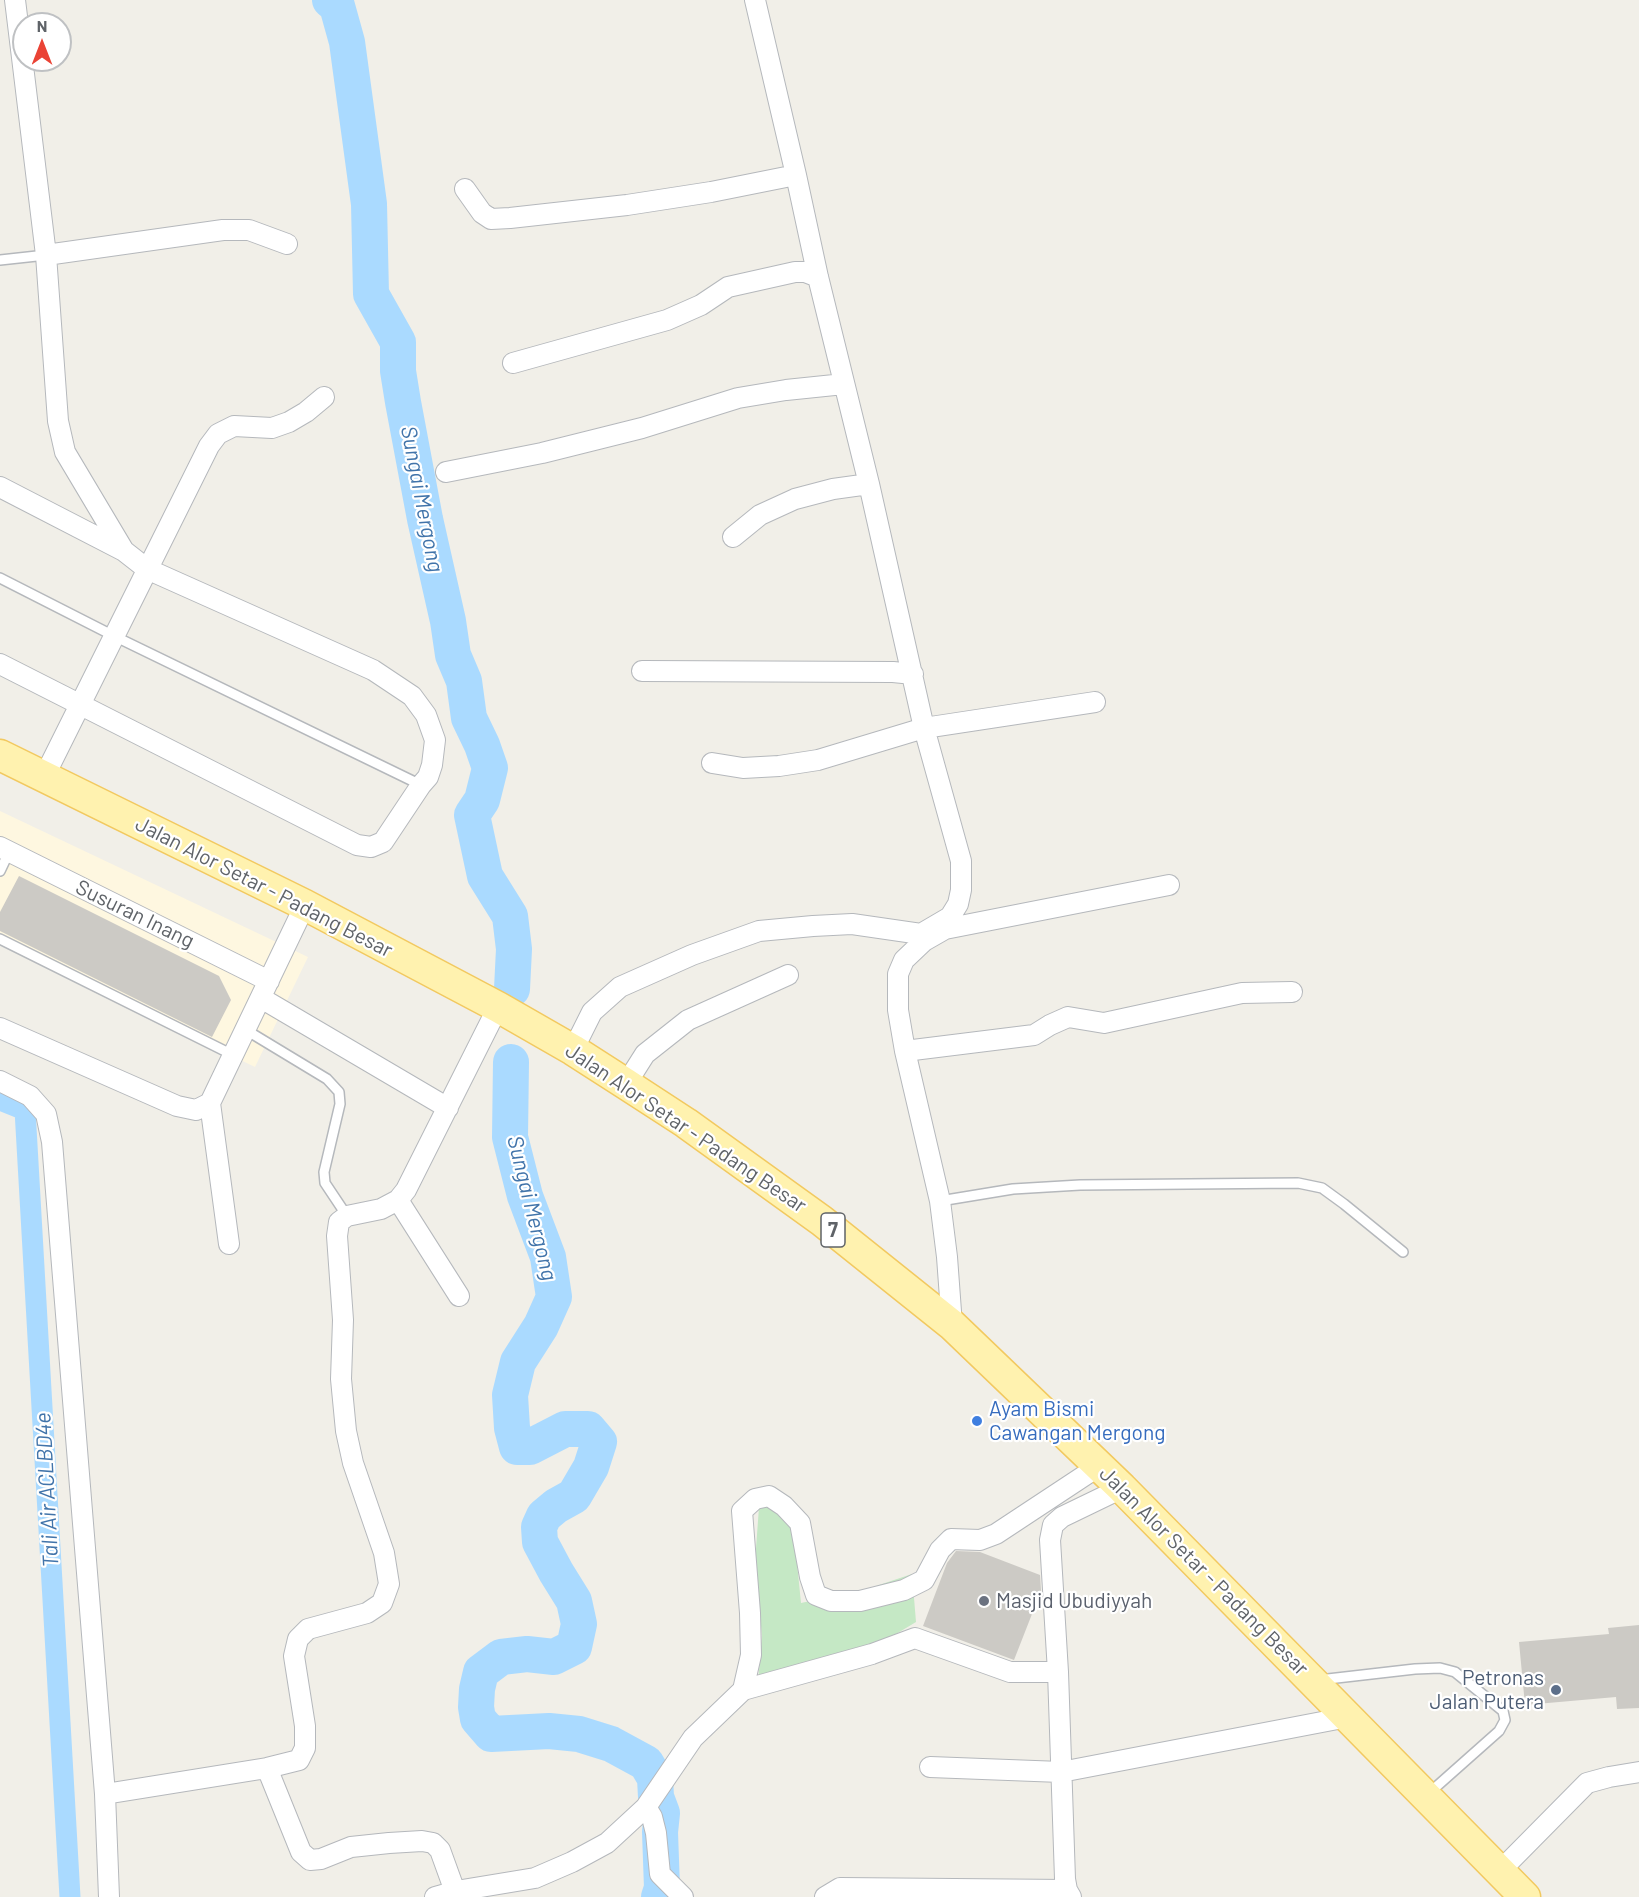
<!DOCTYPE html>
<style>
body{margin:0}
#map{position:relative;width:1639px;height:1897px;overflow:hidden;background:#f1efe8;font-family:Barlow,sans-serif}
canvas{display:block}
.north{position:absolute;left:12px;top:12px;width:60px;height:60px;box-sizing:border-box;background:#fff;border:2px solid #bfc1c3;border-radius:50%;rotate:0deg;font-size:16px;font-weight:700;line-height:24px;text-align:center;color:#5f6368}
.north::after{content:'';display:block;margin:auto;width:21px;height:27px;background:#ea4335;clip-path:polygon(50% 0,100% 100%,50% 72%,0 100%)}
</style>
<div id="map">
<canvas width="1639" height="1897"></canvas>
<div class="north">N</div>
</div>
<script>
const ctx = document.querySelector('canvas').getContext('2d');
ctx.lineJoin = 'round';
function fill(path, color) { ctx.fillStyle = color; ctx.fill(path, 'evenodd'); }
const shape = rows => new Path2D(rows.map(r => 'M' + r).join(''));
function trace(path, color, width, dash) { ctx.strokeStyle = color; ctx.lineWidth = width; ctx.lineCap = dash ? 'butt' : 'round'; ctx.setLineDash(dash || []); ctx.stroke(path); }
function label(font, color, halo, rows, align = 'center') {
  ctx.font = font + ' Barlow,sans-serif'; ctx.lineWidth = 4.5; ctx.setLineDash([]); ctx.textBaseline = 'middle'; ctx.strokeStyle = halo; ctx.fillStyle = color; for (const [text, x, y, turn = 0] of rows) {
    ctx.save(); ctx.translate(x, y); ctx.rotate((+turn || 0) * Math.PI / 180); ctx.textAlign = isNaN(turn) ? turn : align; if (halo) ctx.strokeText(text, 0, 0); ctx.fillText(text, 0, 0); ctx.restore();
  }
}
const commercial = shape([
 [0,811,308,957,255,1067,0,945]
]);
const green = shape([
 [775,1503,796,1521,796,1553,801,1603,867,1589,912,1574,916,1622,886,1640,758,1682,762,1636,755,1562,759,1507]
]);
const canal = shape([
 [0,1100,25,1110,70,1897]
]);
const river = shape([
 [330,0,337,6,347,42,369,204,371,294,398,342,398,371,403,402,425,519,448,621,453,655,464,681,469,718,482,745,490,768,482,800,472,815,485,876,510,916,514,949,512,989],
 [511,1062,510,1137,525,1196,548,1257,554,1297,541,1326,518,1362,510,1395,512,1428,517,1447,530,1447,565,1429,588,1429,599,1442,591,1467,574,1496,556,1506,544,1516,539,1527,540,1542,556,1572,574,1601,579,1624,574,1647,554,1657,527,1654,501,1657,481,1672,477,1689,476,1707,478,1719,491,1734,549,1731,579,1734,611,1744,646,1763,655,1778,656,1797,662,1813,660,1832,662,1888,659,1897]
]);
const building = shape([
 [19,876,219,976,231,1000,212,1037,0,931,0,912],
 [956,1551,980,1552,1040,1575,1041,1591,1014,1660,923,1626,947,1563],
 [1639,1625,1639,1708,1617,1709,1616,1697,1525,1705,1519,1642,1609,1634,1608,1628]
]);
const service = shape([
 [0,260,46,255],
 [0,578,114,636,421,785],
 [0,871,9,852],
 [0,939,233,1055],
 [246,1030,327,1079,339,1092,340,1104,324,1172,325,1183,347,1216],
 [940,1201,1013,1189,1080,1185,1298,1183,1322,1188,1344,1204,1403,1252],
 [1319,1680,1415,1669,1440,1668,1455,1672,1503,1711,1505,1720,1499,1731,1428,1794]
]);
const minor = shape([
 [15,0,46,255,58,421,65,452,124,551],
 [465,189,482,213,491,219,510,218,627,205,711,192,796,175],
 [46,255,223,230,249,230,287,244],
 [513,363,667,320,701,305,728,287,795,272,805,272,818,277],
 [446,472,542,453,642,428,738,398,786,390,844,384],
 [0,487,124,551,147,569,373,670,412,696,426,715,435,740,432,765,428,777,421,785,383,842,371,847,357,845,0,664],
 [733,537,760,515,795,499,833,489,869,484],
 [642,671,893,672,913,674],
 [712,763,743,768,779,766,818,760,924,728,1095,702],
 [44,777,209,446,218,434,234,426,272,428,289,422,306,412,324,397],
 [0,847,269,981],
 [261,998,448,1108],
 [0,1028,177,1106,196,1110,210,1103,305,905],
 [573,1050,592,1012,620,987,692,955,759,931,813,926,852,924,921,934,950,917,958,904,961,890,961,861,924,728,869,484,818,277,796,175,755,0],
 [905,1051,1034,1035,1050,1025,1068,1017,1104,1023,1242,993,1292,992],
 [0,1081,30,1096,46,1114,52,1142,105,1794,109,1897],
 [626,1084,645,1054,688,1020,788,975],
 [210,1103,229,1244],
 [398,1200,459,1296],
 [952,1325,947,1257,940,1201,905,1051,898,1010,898,974,904,960,924,941,945,929,1169,885],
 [743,1690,872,1654,915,1638,1010,1672,1058,1672],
 [930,1767,1061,1772,1348,1717],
 [267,1768,301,1852,310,1860,321,1859,351,1847,389,1843,422,1841,433,1843,440,1850,457,1897],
 [105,1794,267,1768,299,1760,305,1748,305,1726,294,1656,298,1639,308,1629,367,1613,382,1603,389,1584,384,1553,353,1463,346,1431,341,1379,343,1320,337,1236,339,1222,347,1216,381,1209,398,1200,406,1190,498,1007],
 [646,1807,652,1817,656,1833,660,1874,683,1897],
 [1500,1871,1587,1783,1609,1777,1639,1772],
 [435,1897,456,1891,535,1878,572,1862,607,1843,646,1807,693,1738,743,1690,751,1655,750,1613,742,1511,755,1499,769,1496,784,1506,800,1523,810,1577,816,1595,831,1601,860,1601,904,1590,924,1580,940,1550,951,1539,980,1540,996,1534,1099,1466],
 [825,1897,840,1888,1067,1890],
 [1071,1897,1067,1890,1065,1879,1058,1672,1050,1540,1053,1525,1062,1517,1122,1488]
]);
const primary = shape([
 [0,755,305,905,498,1007,573,1050,626,1084,686,1123,822,1221,952,1325,1122,1488,1525,1897]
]);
const markers = [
 [977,1421,6,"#3f7fe0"],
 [984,1601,6,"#6b7280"],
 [1556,1690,6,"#5c6f8a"]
];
const shields = [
 [833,1230,24]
];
const shieldNames = [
 ["7",833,1230]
];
const streetNames = [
 ["Jalan Alor Setar - Padang Besar",264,887,27],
 ["Susuran Inang",135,914,26],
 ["Jalan Alor Setar - Padang Besar",686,1128,34],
 ["Jalan Alor Setar - Padang Besar",1204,1571,45]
];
const shopNames = [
 ["Ayam Bismi",989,1409],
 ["Cawangan Mergong",989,1433]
];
const worshipNames = [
 ["Masjid Ubudiyyah",996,1601]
];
const serviceNames = [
 ["Petronas",1544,1678],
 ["Jalan Putera",1544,1702]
];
const waterNames = [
 ["Sungai Mergong",422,499,79],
 ["Sungai Mergong",532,1208,76],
 ["Tali Air ACLBD4e",47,1490,-93]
];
fill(commercial, '#fef7e0');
fill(green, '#c5e8c5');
trace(canal, '#aadaff', 21);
trace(river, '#aadaff', 36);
fill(building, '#cccac5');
trace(service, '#b5b8bc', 12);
trace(minor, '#b5b8bc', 22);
trace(primary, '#f2c960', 33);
trace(service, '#fff', 9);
trace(minor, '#fff', 20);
trace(primary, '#fff2af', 30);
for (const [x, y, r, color] of markers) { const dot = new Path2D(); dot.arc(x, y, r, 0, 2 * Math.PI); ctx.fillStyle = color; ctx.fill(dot); trace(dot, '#fff', 2); }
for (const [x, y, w] of shields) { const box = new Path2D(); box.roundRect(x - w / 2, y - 17, w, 34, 4.5); ctx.fillStyle = '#fff'; ctx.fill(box); trace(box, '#5f6368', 1.5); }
label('bold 20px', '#5f6368', null, shieldNames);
label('21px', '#5f6368', '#fff', streetNames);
label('21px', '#366cbe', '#fff', shopNames, 'left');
label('21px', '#5b616d', '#fff', worshipNames, 'left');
label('21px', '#4e5e75', '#fff', serviceNames, 'right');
label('italic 22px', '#4174aa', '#fff', waterNames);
</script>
